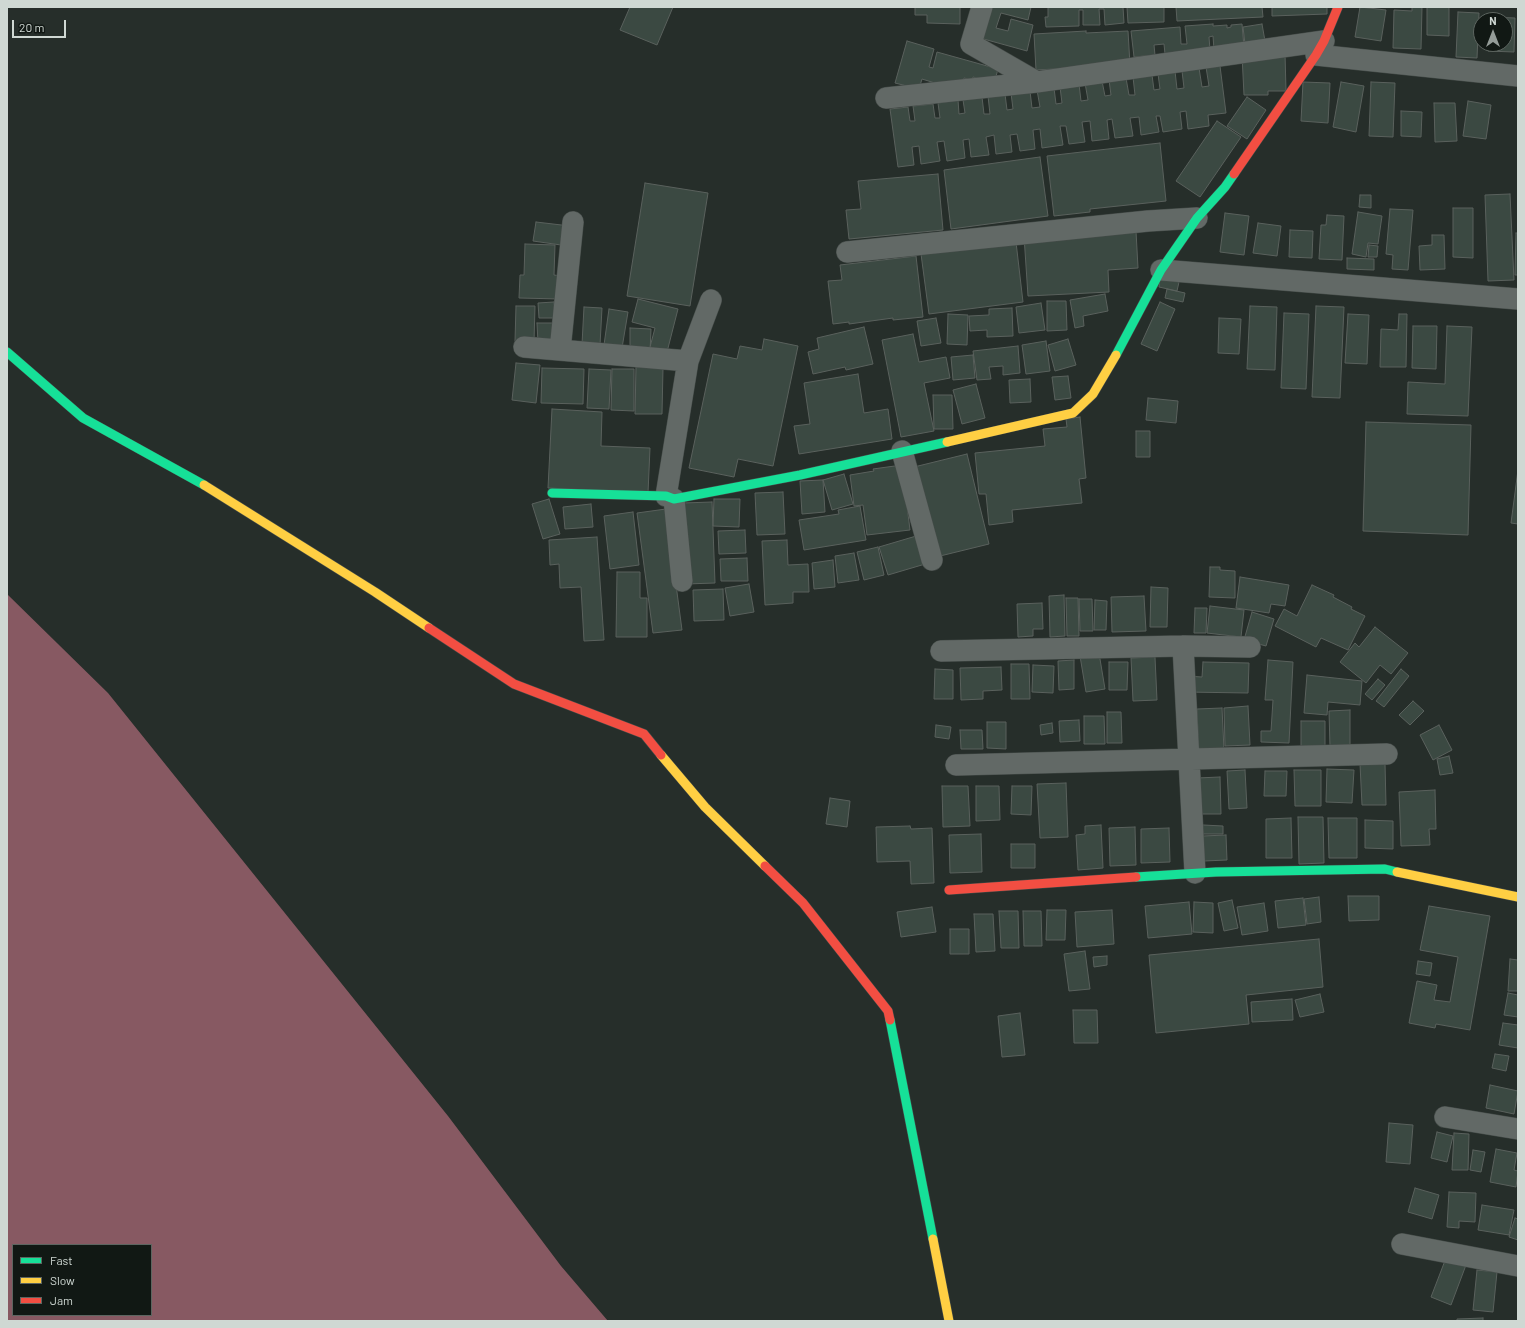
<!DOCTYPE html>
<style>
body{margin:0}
#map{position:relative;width:1525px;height:1328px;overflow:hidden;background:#262e2a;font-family:Barlow,sans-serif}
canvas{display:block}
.frame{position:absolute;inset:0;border:8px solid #cfd8d3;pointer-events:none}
.legend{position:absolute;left:12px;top:1244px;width:140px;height:72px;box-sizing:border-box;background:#111814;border:1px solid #5d6560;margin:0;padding:5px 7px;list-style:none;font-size:12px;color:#cfd8d3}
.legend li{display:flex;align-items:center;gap:8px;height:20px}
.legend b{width:20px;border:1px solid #5d6560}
.north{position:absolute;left:1473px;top:12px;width:40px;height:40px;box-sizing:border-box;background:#111814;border:1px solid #5d6560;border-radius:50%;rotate:0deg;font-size:11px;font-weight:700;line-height:16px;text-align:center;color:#cfd8d3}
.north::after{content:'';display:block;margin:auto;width:14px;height:18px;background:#949c98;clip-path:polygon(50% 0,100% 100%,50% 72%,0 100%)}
.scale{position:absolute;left:12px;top:20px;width:54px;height:18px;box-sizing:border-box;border:2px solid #cfd8d3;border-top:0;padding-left:5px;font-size:12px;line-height:14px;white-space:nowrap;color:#cfd8d3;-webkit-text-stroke:3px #111814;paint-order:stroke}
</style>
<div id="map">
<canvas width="1525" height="1328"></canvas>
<div class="frame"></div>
<ul class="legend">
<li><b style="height:5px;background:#16e098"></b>Fast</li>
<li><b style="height:5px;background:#ffcf43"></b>Slow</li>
<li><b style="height:5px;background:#f24e42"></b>Jam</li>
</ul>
<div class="north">N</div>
<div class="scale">20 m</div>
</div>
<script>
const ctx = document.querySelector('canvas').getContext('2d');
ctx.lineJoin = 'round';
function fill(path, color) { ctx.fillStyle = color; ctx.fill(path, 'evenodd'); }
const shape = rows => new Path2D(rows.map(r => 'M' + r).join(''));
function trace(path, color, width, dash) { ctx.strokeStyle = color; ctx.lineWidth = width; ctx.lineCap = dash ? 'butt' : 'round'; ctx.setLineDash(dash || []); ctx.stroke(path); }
const water = shape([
 [7,594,108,693,448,1116,561,1266,608,1321,7,1321],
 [13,1245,151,1245,151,1315,13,1315]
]);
const building = shape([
 [630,7,673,7,657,45,620,30,630,7],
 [915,7,960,7,960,24,927,23,927,15,915,15,915,7],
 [988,7,1031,7,1028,20,1001,13,996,28,1008,31,1011,19,1033,25,1027,51,980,38,988,7],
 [1048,7,1123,7,1124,23,1105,25,1104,9,1099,9,1100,25,1083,25,1083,10,1079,10,1079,26,1046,27,1045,17,1048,17,1048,7],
 [1127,7,1166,7,1164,7,1164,22,1128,23,1127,7],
 [1176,7,1262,7,1263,17,1177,21,1176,7],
 [1272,7,1327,7,1327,14,1272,16,1272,7],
 [1360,7,1386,10,1381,41,1355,37,1360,7],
 [1412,7,1422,7,1421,49,1393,48,1394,10,1412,11,1412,7],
 [1427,7,1449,7,1449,36,1427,35,1427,7],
 [1458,12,1479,13,1477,58,1456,57,1458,12],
 [1489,17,1515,18,1514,52,1488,51,1488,44,1505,44,1505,20,1489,20,1489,17],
 [1213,24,1213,26,1227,25,1227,28,1231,27,1231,25,1242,24,1244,47,1214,50,1213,36,1209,37,1210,50,1165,54,1164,44,1154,45,1155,55,1134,57,1131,31,1180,27,1181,44,1187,44,1185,26,1213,24],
 [1262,24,1265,41,1245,44,1243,27,1262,24],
 [1086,31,1086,33,1128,31,1130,65,1036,70,1034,34,1086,31],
 [907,41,934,49,929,67,933,68,937,52,998,69,995,80,987,81,973,77,972,80,964,78,962,84,951,88,922,79,919,89,895,83,907,41],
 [1285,53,1286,91,1268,91,1268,95,1244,95,1242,55,1285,53],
 [1220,66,1226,113,1208,115,1209,126,1188,129,1186,111,1180,112,1182,129,1163,132,1160,116,1156,116,1159,132,1141,135,1139,117,1130,118,1133,136,1115,138,1112,119,1107,120,1109,139,1092,141,1090,121,1082,122,1085,142,1069,144,1066,126,1060,126,1063,145,1042,148,1040,129,1033,130,1035,149,1020,151,1017,134,1010,135,1012,152,996,154,994,135,986,137,989,155,971,157,969,139,963,140,965,158,947,161,944,141,937,142,940,161,921,164,919,146,912,147,914,165,898,167,890,109,908,107,910,121,915,121,913,106,933,104,935,118,940,118,938,103,958,100,959,114,965,113,963,100,982,97,984,114,990,114,988,96,1005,94,1007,110,1013,109,1011,93,1030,91,1032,108,1040,107,1037,90,1054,88,1056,104,1062,103,1060,87,1079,84,1081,101,1088,100,1085,83,1102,81,1105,96,1111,95,1109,80,1126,78,1129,95,1135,95,1133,77,1152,75,1154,90,1160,89,1158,74,1175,71,1177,89,1184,88,1182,71,1199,68,1202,87,1209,86,1206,67,1220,66],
 [1303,82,1330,83,1328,123,1301,121,1303,82],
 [1341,82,1364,86,1356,132,1333,127,1341,82],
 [1371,82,1395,83,1393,137,1369,136,1371,82],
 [1247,97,1266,110,1247,139,1227,126,1247,97],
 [1468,101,1491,105,1486,139,1463,136,1468,101],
 [1434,103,1455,103,1457,141,1435,142,1434,103],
 [1401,111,1422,112,1421,137,1401,136,1401,111],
 [1217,121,1241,137,1200,197,1176,181,1217,121],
 [1160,143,1166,201,1090,209,1090,212,1054,216,1047,156,1160,143],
 [1040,157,1048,216,951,229,944,170,1040,157],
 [938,174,943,230,849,239,846,210,861,209,858,181,938,174],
 [645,183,708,193,690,306,627,296,645,183],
 [1510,194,1514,280,1488,281,1485,195,1510,194],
 [1360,195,1371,195,1371,208,1359,207,1360,195],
 [1453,208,1473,208,1473,258,1453,257,1453,208],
 [1390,209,1413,210,1408,270,1392,269,1393,255,1386,254,1390,209],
 [1358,212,1382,216,1378,244,1368,243,1366,257,1352,254,1358,212],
 [1225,213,1249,216,1244,255,1220,252,1225,213],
 [1327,215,1344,216,1342,260,1319,259,1321,225,1326,225,1327,215],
 [536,222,570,226,568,246,533,241,536,222],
 [1258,223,1281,226,1277,256,1253,253,1258,223],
 [1290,230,1313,231,1312,258,1289,257,1290,230],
 [1136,231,1138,268,1108,270,1109,292,1028,296,1024,236,1136,231],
 [1516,233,1518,233,1518,275,1515,275,1516,233],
 [1432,235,1444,235,1445,269,1420,270,1419,246,1432,245,1432,235],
 [1016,242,1023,302,929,314,921,254,1016,242],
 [525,244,555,245,554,275,561,276,560,299,519,298,520,275,524,275,525,244],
 [1369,245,1378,246,1377,257,1368,257,1369,245],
 [916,256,923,317,893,320,893,318,849,324,849,322,833,324,828,281,842,280,840,265,916,256],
 [1347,258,1374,259,1374,270,1347,269,1347,258],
 [1160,278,1179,282,1177,291,1159,287,1160,278],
 [1167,289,1185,293,1183,302,1165,298,1167,289],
 [1105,294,1108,311,1083,316,1084,326,1075,328,1070,300,1105,294],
 [638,299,678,309,667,352,650,347,655,328,632,322,638,299],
 [1047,301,1066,301,1067,330,1047,331,1047,301],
 [554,302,555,318,539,318,538,303,554,302],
 [1160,302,1175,309,1157,351,1141,344,1160,302],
 [1041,303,1045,330,1019,333,1016,307,1041,303],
 [516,306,535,306,534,342,515,341,516,306],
 [1250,306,1277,307,1275,370,1247,369,1250,306],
 [1316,306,1344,307,1340,398,1312,397,1316,306],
 [584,307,602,308,600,345,582,344,584,307],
 [1012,308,1013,336,987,337,987,330,970,331,969,316,989,315,989,309,1012,308],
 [609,309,628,312,622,348,604,345,609,309],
 [1284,313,1309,314,1306,389,1281,388,1284,313],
 [948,314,968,315,967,345,947,344,948,314],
 [1348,314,1369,315,1367,364,1345,363,1348,314],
 [1399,314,1407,314,1406,367,1380,367,1381,329,1398,330,1399,314],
 [936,318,941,343,921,346,917,321,936,318],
 [1219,318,1241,319,1239,354,1218,353,1219,318],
 [537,323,556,323,557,343,538,343,537,323],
 [1413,326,1437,326,1436,369,1412,368,1413,326],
 [1447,326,1472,327,1468,416,1407,414,1408,382,1445,384,1447,326],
 [864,327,873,364,846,370,845,367,813,374,808,352,819,349,817,338,864,327],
 [630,328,651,329,650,353,630,352,630,328],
 [913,334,919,362,946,357,950,378,924,383,934,431,901,437,882,340,913,334],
 [764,339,798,346,773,466,738,459,734,477,689,468,713,354,737,359,740,346,762,350,764,339],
 [1068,339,1076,365,1055,371,1048,345,1068,339],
 [1046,341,1050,371,1026,374,1022,345,1046,341],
 [1018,346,1020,373,1003,375,1003,366,989,367,991,379,977,380,973,351,1018,346],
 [973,355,975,378,953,380,951,357,973,355],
 [516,363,540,365,536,403,512,400,516,363],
 [636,367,663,368,662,414,635,414,636,367],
 [542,368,584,369,583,404,541,403,542,368],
 [589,369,611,370,609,409,587,408,589,369],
 [612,369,634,369,634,411,611,410,612,369],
 [858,374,864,413,888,409,892,439,799,454,794,426,810,424,804,383,858,374],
 [1068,376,1071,398,1055,400,1052,377,1068,376],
 [1030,379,1031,402,1010,403,1009,380,1030,379],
 [976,384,985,418,962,424,953,390,976,384],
 [933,395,952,395,953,429,934,429,933,395],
 [1148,398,1178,401,1176,423,1146,420,1148,398],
 [552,409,602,412,601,446,650,448,648,493,548,488,552,409],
 [1080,417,1086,478,1079,479,1082,503,1012,510,1013,522,989,525,986,494,979,494,975,453,1045,446,1043,429,1067,427,1066,419,1080,417],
 [1366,422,1471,425,1468,535,1363,531,1366,422],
 [1136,431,1150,431,1150,457,1136,457,1136,431],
 [967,454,989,544,936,557,914,467,967,454],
 [902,465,910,530,867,535,863,505,854,506,850,475,874,471,873,469,902,465],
 [1518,470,1518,524,1511,523,1518,470],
 [844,474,853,504,832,510,823,480,844,474],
 [823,480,825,512,802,514,800,481,823,480],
 [783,492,785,534,757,535,755,493,783,492],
 [549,499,560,534,543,539,532,504,549,499],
 [714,499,740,499,739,527,713,526,714,499],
 [712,502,715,583,686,584,683,503,712,502],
 [591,504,593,527,565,529,563,507,591,504],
 [860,506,866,540,804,550,799,520,839,514,838,510,860,506],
 [666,509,682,630,653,633,637,513,666,509],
 [633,512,639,565,610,569,604,516,633,512],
 [745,530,746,553,719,554,718,531,745,530],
 [923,534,932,562,888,575,879,547,923,534],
 [597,537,604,640,584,641,581,587,560,588,559,564,550,565,549,540,597,537],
 [787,540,788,565,808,564,809,592,793,592,793,603,765,605,762,541,787,540],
 [878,547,884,575,864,580,857,552,878,547],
 [854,553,859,580,838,583,835,556,854,553],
 [747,558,748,581,721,581,720,559,747,558],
 [833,560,835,587,814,589,812,563,833,560],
 [1210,567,1220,567,1220,570,1235,571,1235,598,1209,597,1210,567],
 [617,572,640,572,640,598,647,598,647,637,616,637,617,572],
 [1240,577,1289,585,1285,606,1271,604,1269,613,1236,608,1240,577],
 [749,584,754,612,730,616,725,588,749,584],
 [1312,585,1334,595,1333,597,1352,607,1351,609,1365,616,1348,650,1321,638,1316,647,1275,626,1284,609,1297,616,1312,585],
 [1151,587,1168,588,1167,627,1150,627,1151,587],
 [723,589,724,620,694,621,693,590,723,589],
 [1064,595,1065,636,1050,637,1049,596,1064,595],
 [1144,596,1146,631,1112,632,1111,597,1144,596],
 [1066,598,1078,598,1079,636,1067,636,1066,598],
 [1079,599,1092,599,1093,631,1080,631,1079,599],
 [1095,600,1107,601,1106,630,1094,630,1095,600],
 [1042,603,1043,629,1033,629,1033,636,1018,637,1017,604,1042,603],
 [1210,606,1244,610,1241,637,1207,633,1210,606],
 [1195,608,1207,608,1206,633,1194,633,1195,608],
 [1252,612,1274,619,1266,646,1244,640,1252,612],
 [1375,627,1408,653,1391,674,1380,665,1366,683,1340,662,1355,643,1359,647,1375,627],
 [1099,653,1105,689,1086,692,1080,656,1099,653],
 [1155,657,1157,700,1133,701,1131,658,1155,657],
 [1074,660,1074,689,1059,690,1058,661,1074,660],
 [1268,660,1293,662,1289,743,1261,742,1261,731,1271,731,1273,700,1265,700,1268,660],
 [1109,662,1128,662,1127,690,1109,690,1109,662],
 [1203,662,1249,663,1248,693,1185,692,1186,676,1202,677,1203,662],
 [1011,664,1029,664,1030,699,1011,699,1011,664],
 [1033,665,1054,666,1053,693,1032,692,1033,665],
 [1001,667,1002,690,983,691,983,699,961,700,960,668,1001,667],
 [935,669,953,670,953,699,934,699,935,669],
 [1401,669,1409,676,1384,707,1376,701,1401,669],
 [1307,675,1362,681,1360,705,1328,702,1327,715,1304,713,1307,675],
 [1378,679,1385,685,1372,700,1365,694,1378,679],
 [1413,701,1424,711,1410,725,1399,715,1413,701],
 [1248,706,1250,745,1225,746,1224,708,1248,706],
 [1222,708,1224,750,1191,751,1198,735,1197,709,1222,708],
 [1350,710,1350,747,1330,747,1329,711,1350,710],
 [1107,712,1121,712,1122,743,1107,743,1107,712],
 [1084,716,1104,716,1105,744,1084,744,1084,716],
 [1079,720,1080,741,1060,742,1059,721,1079,720],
 [1301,721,1325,721,1325,747,1301,747,1301,721],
 [987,722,1006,722,1006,749,987,748,987,722],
 [1052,723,1053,733,1041,735,1040,725,1052,723],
 [936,725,951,727,949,739,935,737,936,725],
 [1439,725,1452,750,1433,760,1420,735,1439,725],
 [960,730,982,730,983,749,961,749,960,730],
 [1449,756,1453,773,1440,775,1437,759,1449,756],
 [1385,763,1386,805,1362,805,1360,764,1385,763],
 [1327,769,1354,770,1352,803,1326,802,1327,769],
 [1245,770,1247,808,1229,809,1227,771,1245,770],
 [1294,770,1321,770,1321,806,1295,806,1294,770],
 [1265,771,1287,771,1286,796,1264,796,1265,771],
 [1220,777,1221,814,1198,814,1197,778,1220,777],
 [1066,783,1068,837,1040,838,1037,784,1066,783],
 [942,786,968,786,970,826,943,827,942,786],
 [976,786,999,786,1000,820,976,821,976,786],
 [1012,786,1032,786,1031,815,1011,814,1012,786],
 [1435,790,1436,829,1429,829,1430,845,1401,846,1399,792,1435,790],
 [830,798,850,801,847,827,826,824,830,798],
 [1298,817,1323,817,1324,863,1299,864,1298,817],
 [1291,818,1292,858,1266,858,1266,819,1291,818],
 [1328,818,1357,818,1357,858,1329,858,1328,818],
 [1365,820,1393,821,1393,849,1365,848,1365,820],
 [1101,825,1103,868,1078,870,1076,835,1085,834,1085,826,1101,825],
 [1203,825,1223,826,1223,834,1202,834,1203,825],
 [910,826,911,829,932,828,934,883,911,884,910,861,877,862,876,827,910,826],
 [1135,827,1136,865,1110,866,1109,828,1135,827],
 [1169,828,1170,862,1141,863,1141,829,1169,828],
 [981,834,982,872,950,873,949,835,981,834],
 [1226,835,1227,860,1204,861,1203,836,1226,835],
 [1011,844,1035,844,1035,868,1011,868,1011,844],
 [1348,896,1379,896,1379,920,1349,921,1348,896],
 [1319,897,1321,922,1307,924,1304,899,1319,897],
 [1303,898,1306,925,1278,928,1275,901,1303,898],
 [1232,900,1238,928,1224,931,1218,903,1232,900],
 [1189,902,1192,934,1148,938,1145,906,1189,902],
 [1194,902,1213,903,1213,933,1193,932,1194,902],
 [1264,903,1268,931,1242,935,1237,907,1264,903],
 [1429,906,1490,916,1470,1030,1436,1024,1435,1028,1409,1023,1417,981,1437,985,1434,1000,1450,1002,1458,957,1420,950,1429,906],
 [932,907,936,932,901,937,897,912,932,907],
 [1047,910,1066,910,1065,940,1046,940,1047,910],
 [1112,910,1114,944,1077,947,1075,912,1112,910],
 [999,911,1018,911,1019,948,1001,948,999,911],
 [1023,911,1041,911,1042,946,1024,946,1023,911],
 [974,914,993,914,995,951,976,952,974,914],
 [950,929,969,929,969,954,950,954,950,929],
 [1319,939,1323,987,1246,995,1249,1024,1156,1033,1149,955,1319,939],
 [1085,951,1090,989,1069,991,1064,954,1085,951],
 [1107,956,1107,965,1094,967,1093,957,1107,956],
 [1510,959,1518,960,1518,991,1508,991,1510,959],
 [1418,961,1432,963,1430,976,1416,974,1418,961],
 [1508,993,1518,995,1518,1017,1504,1015,1508,993],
 [1320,994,1324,1012,1300,1017,1295,1000,1320,994],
 [1292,999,1293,1020,1252,1022,1251,1002,1292,999],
 [1073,1010,1097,1010,1098,1043,1074,1043,1073,1010],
 [1020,1013,1025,1055,1002,1057,998,1016,1020,1013],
 [1503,1023,1518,1025,1518,1048,1499,1045,1503,1023],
 [1495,1054,1509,1056,1506,1071,1492,1068,1495,1054],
 [1490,1085,1518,1091,1514,1114,1486,1108,1490,1085],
 [1389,1123,1413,1125,1410,1164,1386,1162,1389,1123],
 [1437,1132,1453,1136,1447,1162,1431,1158,1437,1132],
 [1454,1133,1469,1134,1468,1170,1452,1170,1454,1133],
 [1496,1149,1517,1153,1514,1170,1518,1171,1516,1187,1490,1182,1496,1149],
 [1473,1150,1485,1152,1481,1172,1470,1170,1473,1150],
 [1415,1188,1439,1195,1432,1219,1408,1212,1415,1188],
 [1449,1192,1476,1193,1475,1222,1459,1221,1459,1228,1447,1227,1449,1192],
 [1482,1205,1514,1210,1509,1235,1478,1230,1482,1205],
 [1515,1218,1518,1219,1518,1240,1509,1237,1515,1218],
 [1446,1258,1466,1265,1451,1305,1431,1297,1446,1258],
 [1477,1270,1497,1272,1493,1312,1473,1310,1477,1270],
 [1483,1318,1483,1321,1457,1321,1457,1319,1483,1318]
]);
const street = shape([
 [982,7,971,44,1037,82],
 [1316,55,1518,76],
 [886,98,1037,82,1324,41],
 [847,252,1148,221,1197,218],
 [1161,270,1518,299],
 [524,347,688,361,666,496],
 [560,350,573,222],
 [688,361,711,300],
 [902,451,932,560],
 [674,499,682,581],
 [1183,646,1195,873],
 [941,651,1183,646,1250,647],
 [956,765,1387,754],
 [1445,1117,1518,1129],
 [1402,1244,1518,1266]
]);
const fast = shape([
 [7,352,83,418,204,485],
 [1116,355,1161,270,1197,218,1225,187,1234,174],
 [552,493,666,496,674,499,800,475,947,442],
 [1136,877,1216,872,1385,869,1397,872],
 [890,1020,933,1239]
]);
const slow = shape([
 [947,442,1073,413,1093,394,1116,355],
 [204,485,375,592,429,628],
 [661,755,705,807,765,866],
 [1397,872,1518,897],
 [933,1239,949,1321]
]);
const jam = shape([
 [1234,174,1316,55,1324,41,1338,7],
 [429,628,514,684,644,734,661,755],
 [765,866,803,903,888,1011,890,1020],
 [949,890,1136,877]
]);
fill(water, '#875962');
fill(building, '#3b4942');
trace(building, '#5a615d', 1);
trace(street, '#454c49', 22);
trace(fast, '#454c49', 10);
trace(slow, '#454c49', 10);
trace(jam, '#454c49', 10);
trace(street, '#626966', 21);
trace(fast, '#16e098', 9);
trace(slow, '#ffcf43', 9);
trace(jam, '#f24e42', 9);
</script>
